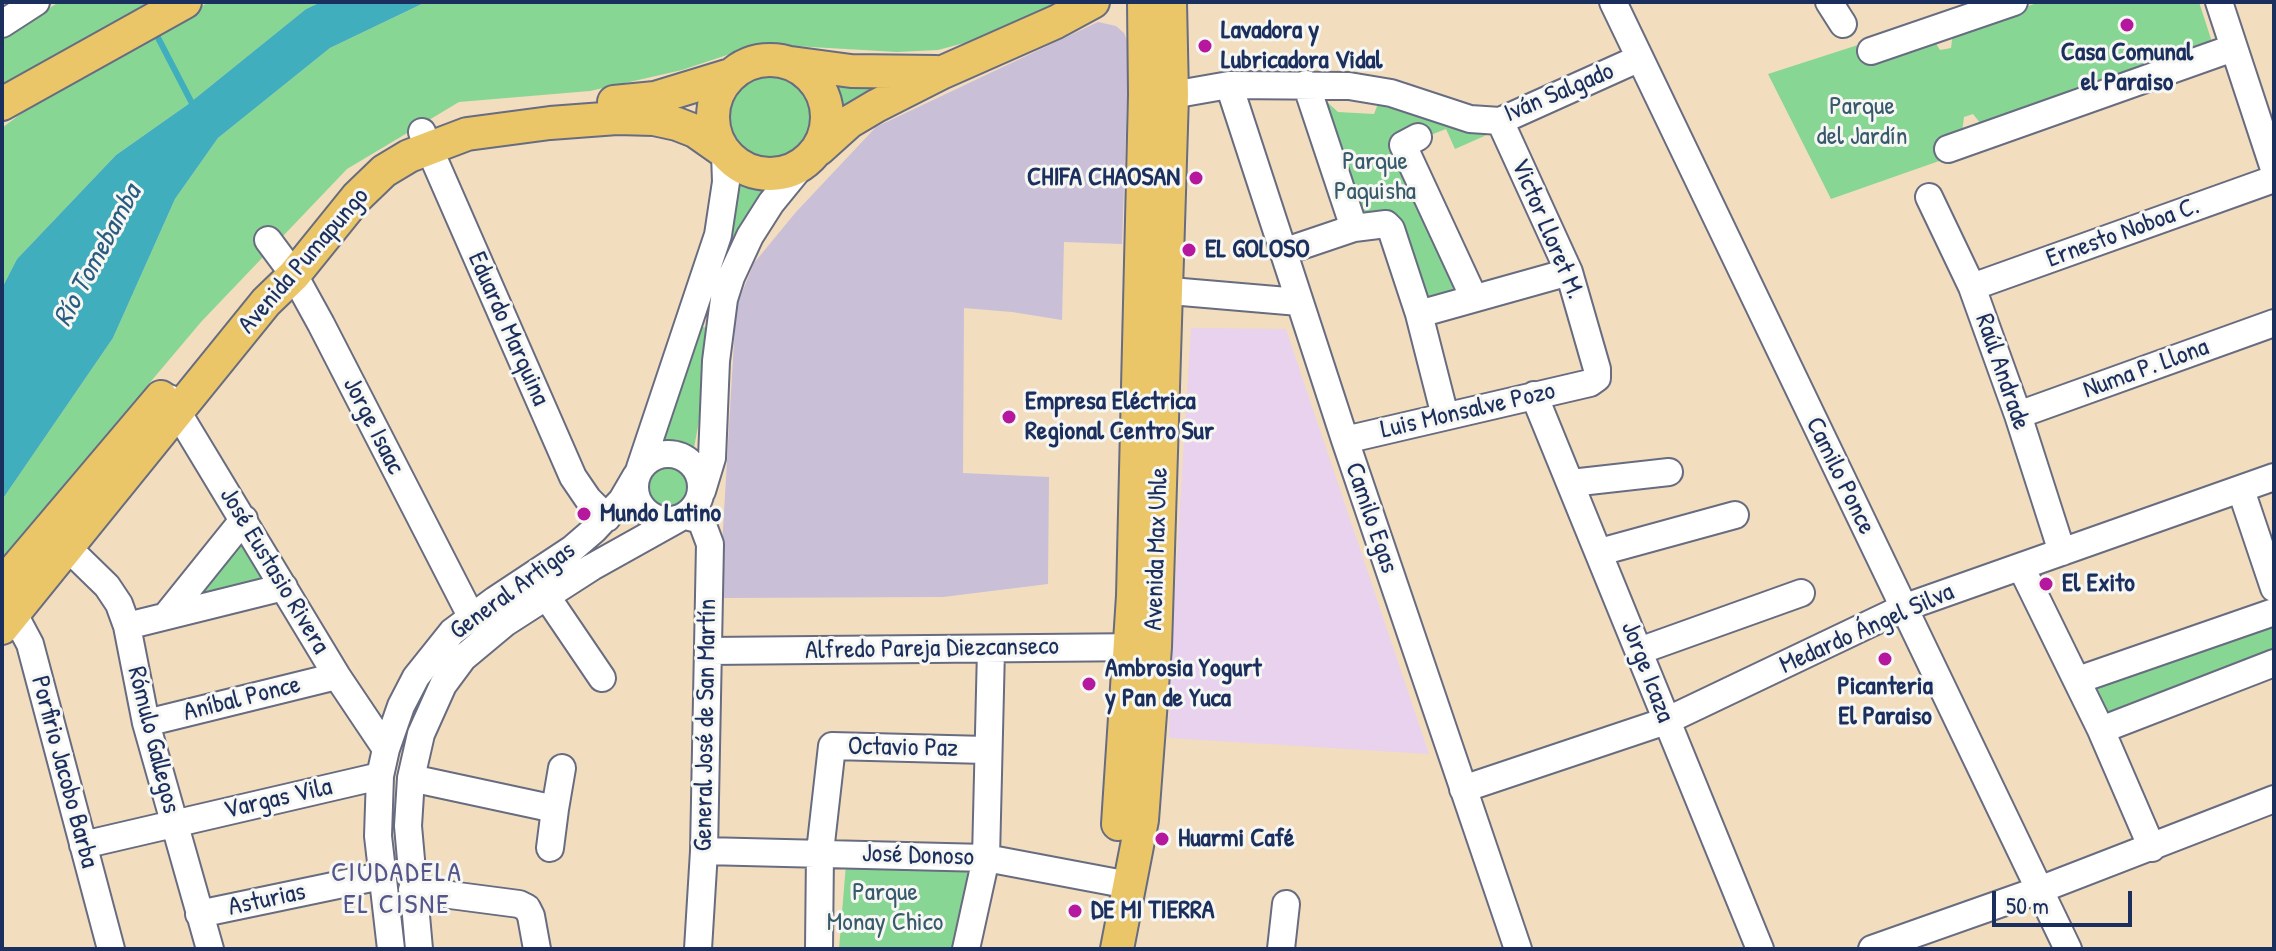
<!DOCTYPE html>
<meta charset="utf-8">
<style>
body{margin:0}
#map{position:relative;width:2276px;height:951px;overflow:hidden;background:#f3ddbf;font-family:"Patrick Hand",sans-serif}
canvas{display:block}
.frame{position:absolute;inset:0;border:4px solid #1b2f5e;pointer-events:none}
.scale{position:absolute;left:1992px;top:891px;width:140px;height:36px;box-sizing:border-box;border:4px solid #1b2f5e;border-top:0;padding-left:10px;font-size:24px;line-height:28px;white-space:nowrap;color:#1b2f5e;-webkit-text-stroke:6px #f6f6f2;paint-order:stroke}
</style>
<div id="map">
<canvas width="2276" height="951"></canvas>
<div class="frame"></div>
<div class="scale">50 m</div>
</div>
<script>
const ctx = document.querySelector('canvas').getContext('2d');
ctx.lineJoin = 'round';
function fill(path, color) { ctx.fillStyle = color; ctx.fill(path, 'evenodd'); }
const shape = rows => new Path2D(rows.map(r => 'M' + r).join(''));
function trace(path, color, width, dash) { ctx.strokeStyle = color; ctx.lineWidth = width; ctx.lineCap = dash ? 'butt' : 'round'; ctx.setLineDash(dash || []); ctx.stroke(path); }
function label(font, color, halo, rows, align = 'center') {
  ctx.font = font + ' "Patrick Hand",sans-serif'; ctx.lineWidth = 6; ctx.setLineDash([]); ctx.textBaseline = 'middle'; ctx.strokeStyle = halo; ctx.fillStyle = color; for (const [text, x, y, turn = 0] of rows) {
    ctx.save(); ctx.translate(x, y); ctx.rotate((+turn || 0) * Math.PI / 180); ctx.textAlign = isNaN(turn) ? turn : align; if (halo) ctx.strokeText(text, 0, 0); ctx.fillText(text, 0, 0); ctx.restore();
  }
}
const built = shape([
 [1191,328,1286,329,1429,754,1169,738,1170,668]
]);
const industrial = shape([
 [1098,22,1116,26,1124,33,1129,45,1122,244,1064,242,1062,320,1012,312,964,308,963,473,1049,477,1048,584,943,597,719,598,736,307,754,263,796,212,876,127]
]);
const green = shape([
 [59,2,158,2,2,88,2,38],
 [209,2,321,2,306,9,187,105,116,155,17,259,2,288,2,128,47,94],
 [426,2,1058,2,1032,18,968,42,938,50,897,52,760,44,682,70,590,91,459,102,347,169,201,322,2,558,2,500,113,338,175,199,218,138,330,48],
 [2040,2,2199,2,2212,42,1981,124,1973,114,1964,117,1962,133,1935,144,1942,160,1831,199,1768,74,1861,44,1935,42,1940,50,1951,48,1953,32],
 '726 117a43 43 0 1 1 86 0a43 43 0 1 1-86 0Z',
 [820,75,912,80,835,122,833,96],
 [1379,101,1487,130,1489,134,1455,149,1446,129,1423,138,1392,145,1468,292,1426,299,1393,211,1359,221,1321,107,1327,102,1338,112,1374,114],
 [739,174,748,179,771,185,733,240,733,209],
 [699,326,707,328,704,395,693,453,658,443],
 '647 486a22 22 0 1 1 44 0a22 22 0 1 1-44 0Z',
 [241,538,265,577,261,582,190,602],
 [2274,623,2274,656,2109,717,2093,686],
 [846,864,974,871,958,949,839,949]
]);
const water = shape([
 [321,2,426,2,330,48,218,138,175,199,113,338,2,500,2,288,17,259,116,155,187,105,306,9]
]);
const stream = shape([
 [154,30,195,109]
]);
const minor = shape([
 [1613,2,2068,949],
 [1829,2,1843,24],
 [2219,2,2274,169],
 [2,24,36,2],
 [1871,51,2014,2],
 [1306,84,1354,228],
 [1229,85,1345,440,1518,949],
 [1153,95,1172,95,1229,85,1349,86,1391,93,1470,119,1500,121,1640,58],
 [422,132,573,477,588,499,607,518],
 [1418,137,1403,145,1474,298],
 [1948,149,2233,48],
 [1929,197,1972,287,2018,415,2062,552],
 [268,240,294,275,321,324,471,616],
 [1283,252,1354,228,1386,224,1391,229,1419,314,1445,416],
 [1972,287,2274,179],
 [1147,289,1299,302],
 [1419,314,1569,272],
 [1534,395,1760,949],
 [169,398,337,676,386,749],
 [2018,415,2274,323],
 [1345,440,1590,383,1597,378,1597,369,1569,272,1500,121],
 '635 487a33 33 0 1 1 66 0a33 33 0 1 1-66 0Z',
 [640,468,718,235,726,182,725,153],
 [1571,483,1669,472],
 [2241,490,2274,588],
 [702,491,712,458,716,361,724,299,731,277,750,236,771,203,802,165],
 [685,516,701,520,710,544,704,851,698,949],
 [68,548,107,586,119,604,127,626,146,723,210,949],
 [1600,552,1735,515],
 [2021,567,2101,730,2152,848],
 [547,597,602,678],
 [2,603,14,614,30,644,111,949],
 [166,616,244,519],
 [127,626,284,587],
 [708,651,1147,647],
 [1639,651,1801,593],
 [2078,680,2274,612],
 [146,723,337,676],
 [2101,730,2274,663],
 [411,778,555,809,562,768],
 [1463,789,1666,721,1903,608,2274,477],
 [83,845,380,776],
 [550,848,555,809],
 [704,851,986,858,1129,885],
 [412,890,519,904,527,908,531,916,537,949],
 [199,914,381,876],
 [391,949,378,836,380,776,386,749,401,706,416,677,452,632,495,600,572,549,594,530,622,500,636,476],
 [419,949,408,826,411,778,421,734,443,685,463,658,505,623,592,567,678,519],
 [819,949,820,852,832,746,986,750],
 [966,949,986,858,991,649],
 [1281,949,1286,904],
 [1872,949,2039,890,2274,799]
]);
const major = shape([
 '713 117a57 57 0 1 1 114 0a57 57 0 1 1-114 0Z',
 [791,63,851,71,936,72],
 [614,102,655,98,727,76],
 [2,104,185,2],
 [819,149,849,122,876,106,943,72,1056,22,1093,2],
 [2,585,161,397],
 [2,628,266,302,294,275,357,197,384,171,409,156,467,134,550,123,617,118,654,119,677,124,695,131,722,150],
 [1118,824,1133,596,1145,95,1144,2],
 [1117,949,1142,820,1155,647,1172,95,1170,2]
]);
const markers = [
 [2127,25,8,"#b5179e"],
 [1205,46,8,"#b5179e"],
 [1196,178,8,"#b5179e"],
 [1189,250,8,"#b5179e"],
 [1009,417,8,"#b5179e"],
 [584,514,8,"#b5179e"],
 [2046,584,8,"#b5179e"],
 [1885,659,8,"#b5179e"],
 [1089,684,8,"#b5179e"],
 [1162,839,8,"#b5179e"],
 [1075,911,8,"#b5179e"]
];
const poiNames = [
 ["Lavadora y",1221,31],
 ["Lubricadora Vidal",1221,61],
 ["Casa Comunal",2127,53,"center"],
 ["el Paraiso",2127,83,"center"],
 ["CHIFA CHAOSAN",1180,178,"right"],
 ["EL GOLOSO",1205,250],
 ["Empresa Eléctrica",1025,402],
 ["Regional Centro Sur",1025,432],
 ["Mundo Latino",600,514],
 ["El Exito",2062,584],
 ["Ambrosia Yogurt",1105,669],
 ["y Pan de Yuca",1105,699],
 ["Picanteria",1885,687,"center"],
 ["El Paraiso",1885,717,"center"],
 ["Huarmi Café",1178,839],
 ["DE MI TIERRA",1091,911]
];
const streetNames = [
 ["Iván Salgado",1559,93,-23],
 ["Victor Lloret M.",1547,229,67],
 ["Ernesto Noboa C.",2123,233,-20],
 ["Avenida Pumapungo",304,261,-49],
 ["Eduardo Marquina",508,329,66],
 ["Numa P. Llona",2146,369,-20],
 ["Raúl Andrade",2002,372,71],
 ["Luis Monsalve Pozo",1468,411,-13],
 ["Jorge Isaac",373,426,63],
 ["Camilo Ponce",1840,476,64],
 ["Camilo Egas",1371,518,71],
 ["Avenida Max Uhle",1157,549,-88],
 ["José Eustasio Rivera",274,571,59],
 ["General Artigas",513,591,-36],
 ["Medardo Ángel Silva",1867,629,-24],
 ["Alfredo Pareja Diezcanseco",932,649,-1],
 ["Jorge Icaza",1647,672,69],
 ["Aníbal Ponce",242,699,-14],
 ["General José de San Martín",706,725,-89],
 ["Rómulo Gallegos",153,740,76],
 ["Octavio Paz",903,748,1],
 ["Porfirio Jacobo Barba",64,772,75],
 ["Vargas Vila",278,799,-13],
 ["José Donoso",918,856,2],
 ["Asturias",267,900,-12]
];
const parkNames = [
 ["Parque",1862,107],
 ["del Jardín",1862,137],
 ["Parque",1375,162],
 ["Paquisha",1375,192],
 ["Parque",885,893],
 ["Monay Chico",885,923]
];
const waterNames = [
 ["Río Tomebamba",98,256,-62]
];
const neighbourhoodNames = [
 ["CIUDADELA",397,874],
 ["EL CISNE",397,906]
];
fill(built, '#e8d2ee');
fill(industrial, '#c9bfd7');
fill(green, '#88d694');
fill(water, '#41aebe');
trace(stream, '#41aebe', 6);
trace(minor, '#676c80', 30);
trace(major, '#676c80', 36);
trace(minor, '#fff', 26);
trace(major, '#ebc669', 32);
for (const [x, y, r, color] of markers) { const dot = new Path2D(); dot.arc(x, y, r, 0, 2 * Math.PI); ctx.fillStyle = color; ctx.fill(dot); trace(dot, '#f6f6f2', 3); }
label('bold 26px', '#1b2f5e', '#f6f6f2', poiNames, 'left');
label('26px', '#1b2f5e', '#f6f6f2', streetNames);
label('26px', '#36596c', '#f6f6f2', parkNames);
label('italic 28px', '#285b80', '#f6f6f2', waterNames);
ctx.letterSpacing = '2px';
label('28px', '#54558c', '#f6f6f2', neighbourhoodNames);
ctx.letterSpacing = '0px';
</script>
